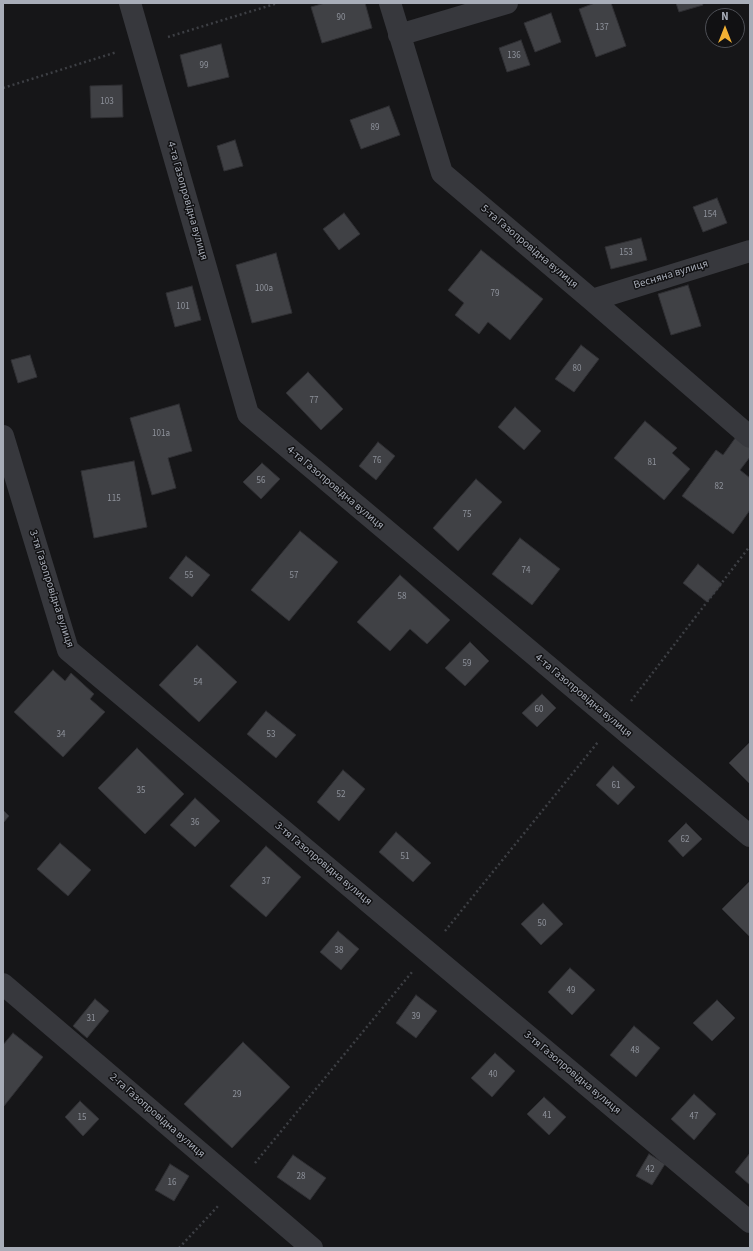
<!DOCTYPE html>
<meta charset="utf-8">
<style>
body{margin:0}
#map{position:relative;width:753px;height:1251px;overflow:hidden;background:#161618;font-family:"Source Sans 3",sans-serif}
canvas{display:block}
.frame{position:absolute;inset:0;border:4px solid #a8adb8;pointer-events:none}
.north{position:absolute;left:705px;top:8px;width:40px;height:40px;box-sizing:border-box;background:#111113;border:1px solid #4d4f55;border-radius:50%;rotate:0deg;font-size:11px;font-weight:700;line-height:16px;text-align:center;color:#a8adb8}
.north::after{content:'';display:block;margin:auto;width:14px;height:18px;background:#f2b134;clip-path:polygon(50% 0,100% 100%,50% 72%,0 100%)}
</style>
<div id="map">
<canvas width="753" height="1251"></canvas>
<div class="frame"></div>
<div class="north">N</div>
</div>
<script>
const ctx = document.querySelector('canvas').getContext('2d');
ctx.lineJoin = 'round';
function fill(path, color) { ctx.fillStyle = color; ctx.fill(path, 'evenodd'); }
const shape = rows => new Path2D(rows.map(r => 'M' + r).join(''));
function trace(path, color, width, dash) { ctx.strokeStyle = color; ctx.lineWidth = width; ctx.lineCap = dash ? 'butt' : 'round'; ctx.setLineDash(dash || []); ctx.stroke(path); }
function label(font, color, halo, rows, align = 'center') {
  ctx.font = font + ' "Source Sans 3",sans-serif'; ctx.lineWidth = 3; ctx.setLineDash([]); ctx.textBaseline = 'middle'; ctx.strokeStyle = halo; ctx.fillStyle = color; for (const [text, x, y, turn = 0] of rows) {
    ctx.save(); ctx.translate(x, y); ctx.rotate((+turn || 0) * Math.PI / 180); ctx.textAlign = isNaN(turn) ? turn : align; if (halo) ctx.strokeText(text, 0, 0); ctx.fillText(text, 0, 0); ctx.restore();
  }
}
const building = shape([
 [325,3,365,3,372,28,322,43,311,7,325,3],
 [595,3,611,3,626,46,596,57,579,9,595,3],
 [676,3,702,3,703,5,679,12,676,3],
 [551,13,561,42,535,52,524,23,551,13],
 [521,40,530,65,507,72,499,48,521,40],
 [221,44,229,77,188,87,180,55,221,44],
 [122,85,123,117,91,118,90,86,122,85],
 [389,106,400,135,361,149,350,120,389,106],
 [235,140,243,166,224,171,217,146,235,140],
 [717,198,727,223,703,232,693,207,717,198],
 [344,213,360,234,339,250,323,229,344,213],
 [641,238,647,260,611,269,605,247,641,238],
 [481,250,543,299,510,340,488,322,479,334,455,315,464,303,448,290,481,250],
 [276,253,292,313,252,323,236,265,276,253],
 [688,285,701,326,671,335,658,294,688,285],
 [192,286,201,320,175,327,166,293,192,286],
 [581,345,599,359,574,392,555,379,581,345],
 [30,355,37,377,18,383,11,360,30,355],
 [308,372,343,409,321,430,286,393,308,372],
 [179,404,192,451,168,458,176,488,152,495,130,418,179,404],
 [515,407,541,431,524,450,498,427,515,407],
 [645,421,677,448,672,453,690,469,664,500,614,458,645,421],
 [736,437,750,447,750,457,740,470,750,478,750,510,733,534,682,496,716,450,723,455,736,437],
 [378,442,395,456,376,480,359,466,378,442],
 [134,461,147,527,94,538,81,471,134,461],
 [262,463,280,479,261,499,243,482,262,463],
 [476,479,502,502,458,551,433,528,476,479],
 [300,531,338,562,289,621,251,590,300,531],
 [520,538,560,569,532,605,492,574,520,538],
 [186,556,210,575,192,597,169,578,186,556],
 [698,564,722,584,707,602,683,583,698,564],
 [400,575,450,620,427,644,410,629,390,651,357,622,400,575],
 [470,642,489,661,465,686,445,668,470,642],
 [197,645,237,682,199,722,159,685,197,645],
 [53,670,65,681,71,673,94,694,90,699,105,712,63,757,14,712,53,670],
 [542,694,556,708,537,727,522,713,542,694],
 [266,711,296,735,276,758,247,734,266,711],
 [750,742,750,784,729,763,750,742],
 [137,748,184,794,145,834,98,788,137,748],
 [613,766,635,787,618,805,596,785,613,766],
 [343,770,365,789,339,821,317,802,343,770],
 [195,798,220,821,195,847,170,825,195,798],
 [3,810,9,816,3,823,3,810],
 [686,823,702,839,683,857,668,841,686,823],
 [396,832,431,863,413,882,379,852,396,832],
 [60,843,91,870,68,896,37,869,60,843],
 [266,846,301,877,266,917,230,886,266,846],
 [750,881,750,937,722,909,750,881],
 [543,903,563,924,541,945,521,924,543,903],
 [338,931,359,949,341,970,320,952,338,931],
 [570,968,595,990,572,1015,548,992,570,968],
 [416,995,437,1011,416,1038,396,1023,416,995],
 [95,999,109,1011,87,1038,73,1026,95,999],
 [717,1000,735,1018,712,1041,693,1023,717,1000],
 [634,1026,660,1048,636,1077,610,1055,634,1026],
 [13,1033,43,1057,4,1106,3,1045,13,1033],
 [243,1042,290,1087,232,1148,184,1104,243,1042],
 [495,1053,515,1071,492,1097,471,1078,495,1053],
 [694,1094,716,1114,694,1140,671,1119,694,1094],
 [544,1097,566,1117,549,1135,527,1114,544,1097],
 [80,1101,99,1119,83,1136,65,1117,80,1101],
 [750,1153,750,1185,735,1172,750,1153],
 [649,1154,665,1164,652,1185,636,1176,649,1154],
 [293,1155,326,1178,310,1200,277,1177,293,1155],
 [170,1164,189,1176,174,1201,155,1190,170,1164]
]);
const path = shape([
 [168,37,278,3],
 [3,88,117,52],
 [631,701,750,546],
 [445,931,598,742],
 [255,1163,412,972],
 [179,1248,219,1205]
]);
const minor = shape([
 [130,3,248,414,750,836],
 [390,3,442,173,592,300,750,437],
 [399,35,507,3],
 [592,300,750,251],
 [3,436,68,650,750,1222],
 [3,984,312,1248]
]);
const numberNames = [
 ["90",341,18],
 ["137",602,28],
 ["136",514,56],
 ["99",204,66],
 ["103",107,102],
 ["89",375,128],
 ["154",710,215],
 ["153",626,253],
 ["100а",264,289],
 ["79",495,294],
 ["101",183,307],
 ["80",577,369],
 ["77",314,401],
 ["101а",161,434],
 ["76",377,461],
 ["81",652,463],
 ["56",261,481],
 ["82",719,487],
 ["115",114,499],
 ["75",467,515],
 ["74",526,571],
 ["55",189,576],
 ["57",294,576],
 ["58",402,597],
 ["59",467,664],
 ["54",198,683],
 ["60",539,710],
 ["34",61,735],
 ["53",271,735],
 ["61",616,786],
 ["35",141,791],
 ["52",341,795],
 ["36",195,823],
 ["62",685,840],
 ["51",405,857],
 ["37",266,882],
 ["50",542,924],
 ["38",339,951],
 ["49",571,991],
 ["39",416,1017],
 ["31",91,1019],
 ["48",635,1051],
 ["40",493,1075],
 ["29",237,1095],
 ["41",547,1116],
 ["47",694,1117],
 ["15",82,1118],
 ["42",650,1170],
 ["28",301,1177],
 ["16",172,1183]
];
const streetNames = [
 ["4-та Газопровідна вулиця",187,201,74],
 ["5-та Газопровідна вулиця",529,247,40],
 ["Весняна вулиця",671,275,-17],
 ["4-та Газопровідна вулиця",335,488,40],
 ["3-тя Газопровідна вулиця",51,589,72],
 ["4-та Газопровідна вулиця",583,696,40],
 ["3-тя Газопровідна вулиця",323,864,40],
 ["3-тя Газопровідна вулиця",572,1073,40],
 ["2-га Газопровідна вулиця",157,1116,41]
];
fill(building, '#404145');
trace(building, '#303034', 1);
trace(path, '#3d3f44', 2.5, [2, 3]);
trace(minor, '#37383d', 22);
label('9px', '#8e929b', null, numberNames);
label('11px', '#a8adb8', '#111113', streetNames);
</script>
